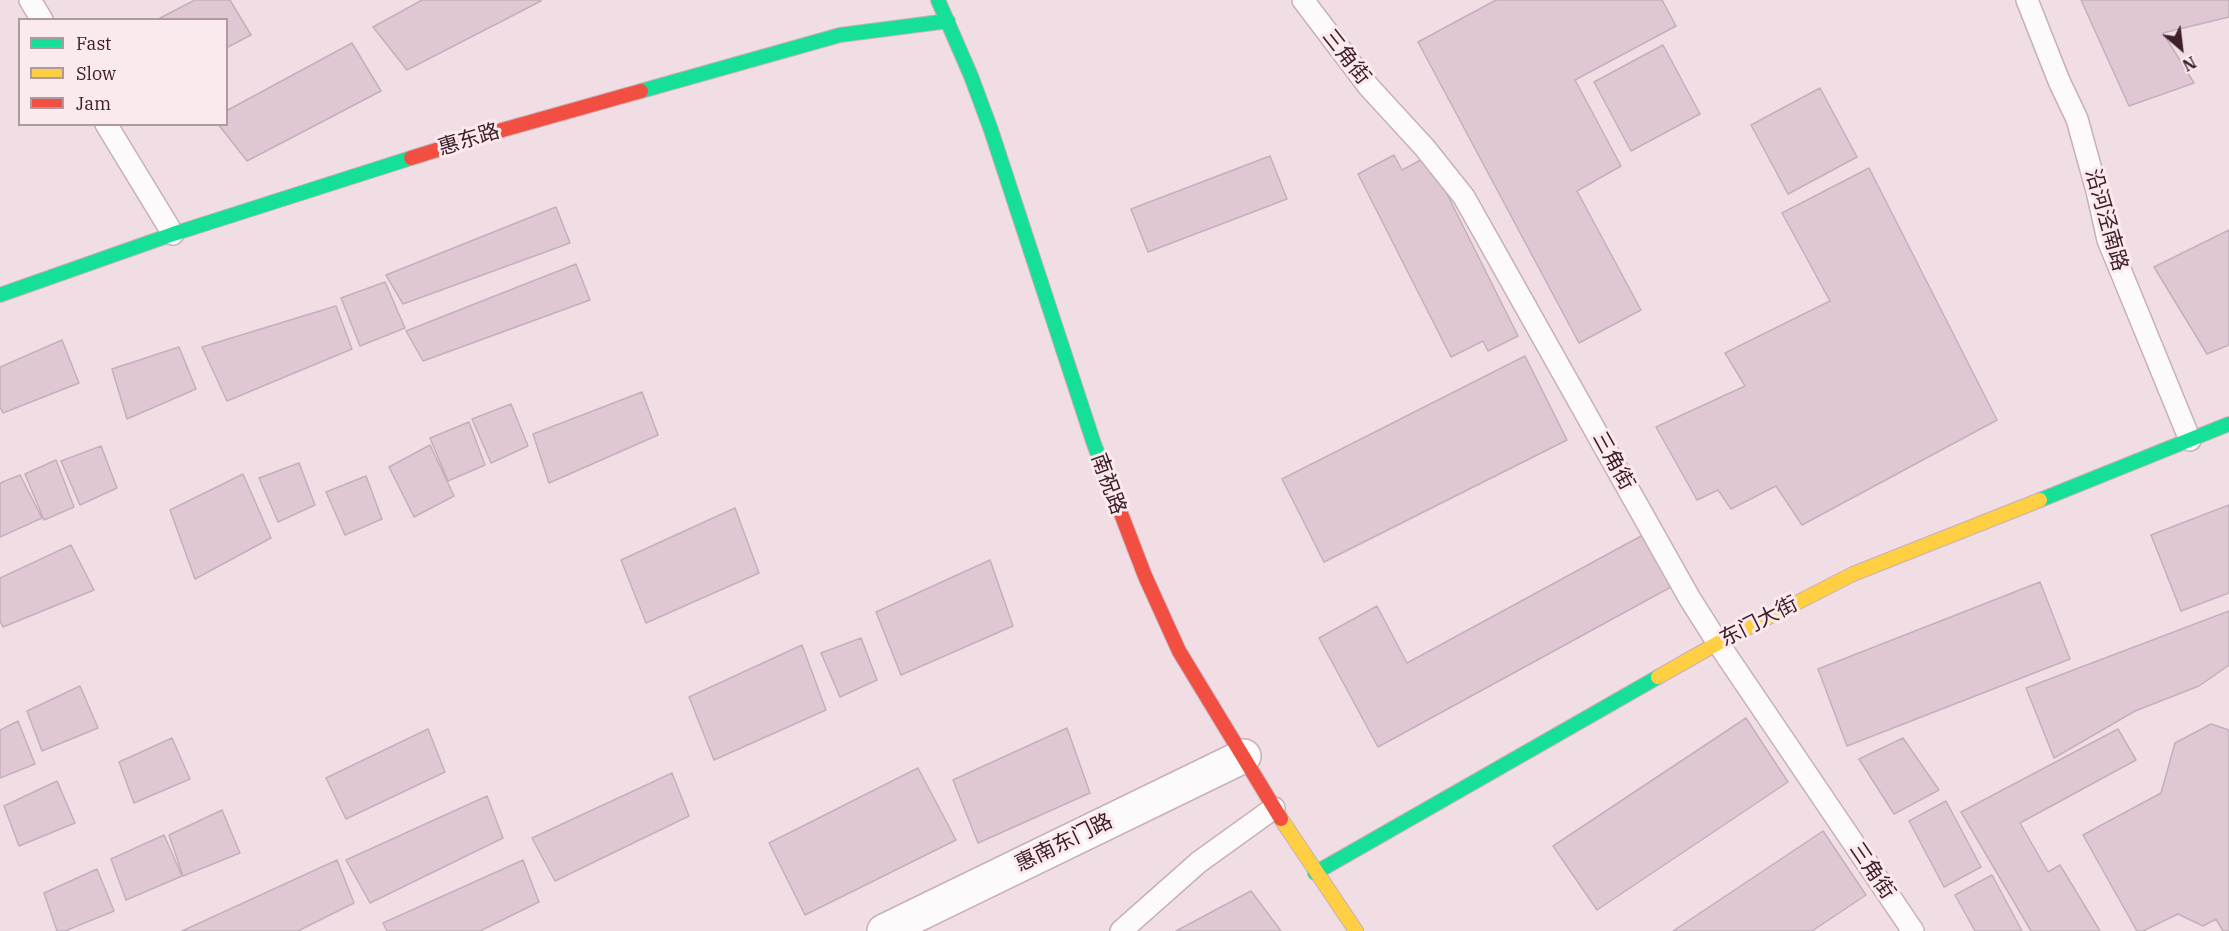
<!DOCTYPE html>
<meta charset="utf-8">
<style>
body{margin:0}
#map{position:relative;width:2229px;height:931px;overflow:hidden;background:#f1dee4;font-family:"IBM Plex Serif",serif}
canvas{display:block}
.legend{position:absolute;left:18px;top:18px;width:210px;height:108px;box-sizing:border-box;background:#fae9ed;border:2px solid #af999f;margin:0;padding:8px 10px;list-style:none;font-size:18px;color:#3f202a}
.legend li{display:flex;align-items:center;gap:12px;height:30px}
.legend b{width:30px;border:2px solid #af999f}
.north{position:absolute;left:2151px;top:18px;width:60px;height:60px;-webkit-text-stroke:4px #fae9ed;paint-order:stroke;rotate:152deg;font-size:16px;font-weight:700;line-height:24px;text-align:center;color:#3f202a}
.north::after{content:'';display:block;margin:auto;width:21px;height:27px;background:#3f202a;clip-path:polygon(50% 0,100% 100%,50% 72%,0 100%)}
</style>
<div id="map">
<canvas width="2229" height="931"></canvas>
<ul class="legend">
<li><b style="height:8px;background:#16e098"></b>Fast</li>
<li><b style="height:8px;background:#ffcf43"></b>Slow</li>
<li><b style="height:8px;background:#f24e42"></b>Jam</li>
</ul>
<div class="north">N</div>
</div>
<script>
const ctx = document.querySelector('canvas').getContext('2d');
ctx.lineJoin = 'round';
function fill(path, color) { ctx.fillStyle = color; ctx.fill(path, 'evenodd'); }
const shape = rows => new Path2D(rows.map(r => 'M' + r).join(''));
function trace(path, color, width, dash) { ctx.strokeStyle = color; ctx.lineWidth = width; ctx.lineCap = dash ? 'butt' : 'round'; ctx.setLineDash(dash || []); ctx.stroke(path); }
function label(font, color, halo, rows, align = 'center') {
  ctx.font = font + ' "IBM Plex Serif","Noto Sans SC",serif'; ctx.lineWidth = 6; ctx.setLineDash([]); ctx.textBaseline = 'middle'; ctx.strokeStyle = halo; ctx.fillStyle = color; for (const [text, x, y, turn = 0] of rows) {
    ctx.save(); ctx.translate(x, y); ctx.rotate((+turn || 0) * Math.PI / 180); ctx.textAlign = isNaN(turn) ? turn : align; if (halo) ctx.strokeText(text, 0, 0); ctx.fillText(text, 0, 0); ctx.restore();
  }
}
const building = shape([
 [195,0,230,0,251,35,226,48,226,20,161,20,160,18,195,0],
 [422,0,540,0,541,1,407,70,373,27,422,0],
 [1496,0,1662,0,1676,26,1575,80,1621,166,1577,191,1641,310,1579,343,1418,42,1496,0],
 [2081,0,2229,0,2229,17,2163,33,2194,83,2129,106,2081,0],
 [352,43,381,91,247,161,218,124,226,124,226,111,352,43],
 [1663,45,1700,114,1631,151,1594,82,1663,45],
 [1820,88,1857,157,1788,194,1751,125,1820,88],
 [1394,155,1402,170,1428,156,1518,336,1488,351,1483,341,1451,357,1358,174,1394,155],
 [1270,156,1287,199,1148,252,1131,209,1270,156],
 [1869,168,1997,420,1802,525,1776,486,1731,509,1718,490,1697,500,1656,427,1745,386,1725,353,1830,301,1782,213,1869,168],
 [556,207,570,243,403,304,386,275,556,207],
 [2229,230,2229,345,2207,354,2154,267,2229,230],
 [576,264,590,300,423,361,406,331,576,264],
 [385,282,405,328,360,346,341,298,385,282],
 [336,306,352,349,227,401,202,347,336,306],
 [62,340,79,383,3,413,0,407,0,367,62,340],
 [179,347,196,389,127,419,112,369,179,347],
 [1525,356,1567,440,1324,562,1282,479,1525,356],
 [642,392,658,435,549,483,533,434,642,392],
 [511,404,528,446,491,463,472,419,511,404],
 [469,422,485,465,448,481,430,438,469,422],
 [430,445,454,496,414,517,389,467,430,445],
 [101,446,117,488,80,505,61,461,101,446],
 [56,460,74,507,44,520,25,474,56,460],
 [299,463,315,505,278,522,259,478,299,463],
 [243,474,271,538,195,579,170,510,243,474],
 [20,475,42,518,0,537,0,483,20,475],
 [366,476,382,519,345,535,326,492,366,476],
 [2229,505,2229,593,2181,611,2151,535,2229,505],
 [735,508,759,573,646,623,621,560,735,508],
 [1643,535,1671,587,1378,747,1319,638,1377,606,1407,663,1643,535],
 [71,545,94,590,3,627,0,621,0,578,71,545],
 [990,560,1013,626,901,675,876,612,990,560],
 [2040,582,2070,659,1847,746,1818,669,2040,582],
 [2229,611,2229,665,2199,686,2135,711,2054,758,2026,688,2229,611],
 [861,638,877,680,840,697,821,653,861,638],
 [802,645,826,710,714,760,689,697,802,645],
 [80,686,98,728,42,751,27,711,80,686],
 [1746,718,1788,782,1597,910,1553,846,1746,718],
 [18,721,35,764,0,778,0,730,18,721],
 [2211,724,2229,730,2229,931,2223,931,2216,919,2203,926,2178,914,2143,931,2137,931,2083,835,2161,793,2175,743,2211,724],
 [1067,728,1090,793,978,843,953,780,1067,728],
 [428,729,445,772,346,819,326,778,428,729],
 [2118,729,2136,760,2020,823,2048,872,2060,865,2100,931,2031,931,1961,812,2118,729],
 [172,738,190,779,134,803,119,762,172,738],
 [1903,738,1939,790,1894,814,1859,759,1903,738],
 [918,768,956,840,805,915,769,843,918,768],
 [672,773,689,816,555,881,532,838,672,773],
 [57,781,75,823,19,846,4,806,57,781],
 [487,796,503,838,370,903,346,860,487,796],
 [1946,801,1981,867,1944,887,1909,821,1946,801],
 [222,810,240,853,183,876,169,835,222,810],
 [1823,831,1866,895,1812,931,1673,931,1823,831],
 [164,835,182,876,126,900,111,859,164,835],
 [337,860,354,903,298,931,182,931,337,860],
 [523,860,539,902,480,931,387,931,383,923,523,860],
 [97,869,114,911,65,931,57,931,44,893,97,869],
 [1992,875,2022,931,1975,931,1955,895,1992,875],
 [1251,891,1281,931,1176,931,1251,891]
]);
const lane = shape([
 [30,0,42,20],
 [1303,0,1369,87,1425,148,1464,197,1690,599,1718,643,1913,931],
 [2027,0,2059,81,2077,119,2097,191,2108,240,2190,440],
 [106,124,173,234],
 [1121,931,1199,862,1274,808]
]);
const street = shape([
 [884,931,1244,756]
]);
const fast = shape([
 [938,0,971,76,991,130,1094,444,1120,511],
 [641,91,840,35,948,21],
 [0,295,173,234,411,158],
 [2040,500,2229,424],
 [1315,873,1658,677]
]);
const slow = shape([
 [1658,677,1718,643,1853,574,2040,500],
 [1281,819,1356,931]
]);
const jam = shape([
 [411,158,488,134,641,91],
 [1120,511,1145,576,1179,651,1281,819]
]);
const streetNames = [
 ["三角街",1346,57,52],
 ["惠东路",469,140,-17],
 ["沿河泾南路",2106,220,74],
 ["三角街",1613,461,61],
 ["南祝路",1108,484,70],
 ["东门大街",1759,622,-27],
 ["惠南东门路",1064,843,-26],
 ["三角街",1872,871,56]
];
fill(building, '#dfc8d4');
trace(building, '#c4afba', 1.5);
trace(lane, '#c7b0b7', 24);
trace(street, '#c7b0b7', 36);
trace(fast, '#c7b0b7', 16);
trace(slow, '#c7b0b7', 16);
trace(jam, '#c7b0b7', 16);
trace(lane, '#fdfafb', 21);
trace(street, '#fdfafb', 33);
trace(fast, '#16e098', 14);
trace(slow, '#ffcf43', 14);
trace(jam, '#f24e42', 14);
label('21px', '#3f202a', '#fae9ed', streetNames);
</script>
